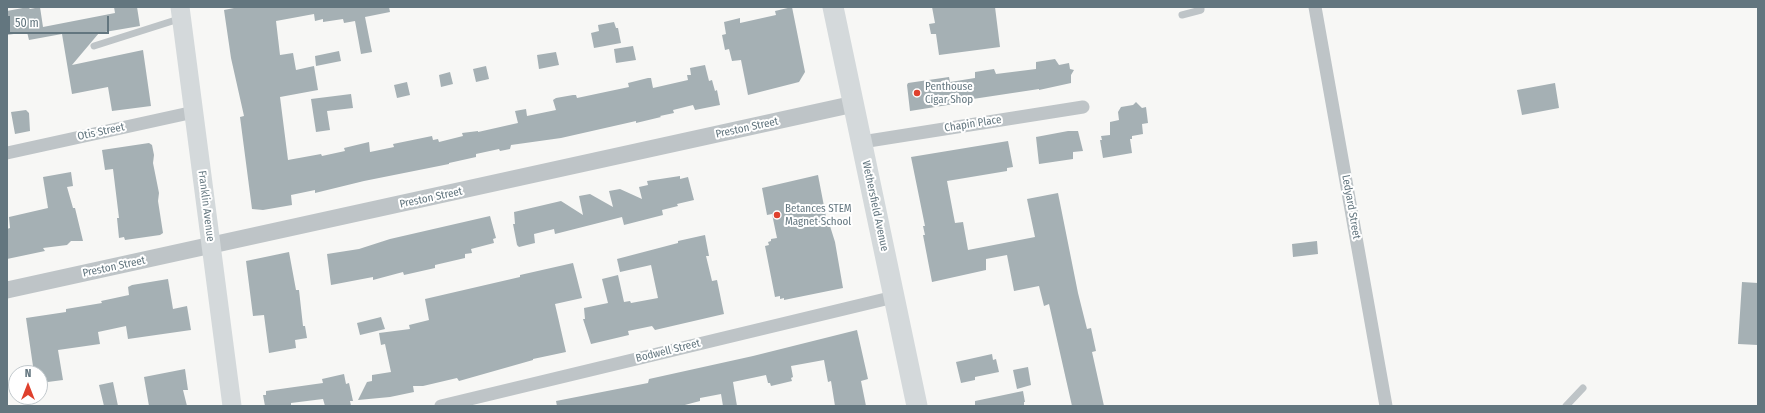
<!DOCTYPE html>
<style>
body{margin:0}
#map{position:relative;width:1765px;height:413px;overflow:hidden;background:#f7f7f5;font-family:"Fira Sans Condensed",sans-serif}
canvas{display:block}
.frame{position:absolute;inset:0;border:8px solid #63767f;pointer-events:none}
.north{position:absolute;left:8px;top:365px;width:40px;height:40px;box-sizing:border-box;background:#fff;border:1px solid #c1c8cc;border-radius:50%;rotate:0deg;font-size:11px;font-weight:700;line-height:16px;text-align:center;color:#63767f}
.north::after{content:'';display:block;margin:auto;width:14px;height:18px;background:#df402d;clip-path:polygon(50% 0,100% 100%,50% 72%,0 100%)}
.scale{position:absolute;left:8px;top:16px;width:101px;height:18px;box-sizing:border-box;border:2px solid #63767f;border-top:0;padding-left:5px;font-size:12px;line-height:14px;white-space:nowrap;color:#63767f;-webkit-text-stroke:3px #fff;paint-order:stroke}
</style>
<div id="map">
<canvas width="1765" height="413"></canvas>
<div class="frame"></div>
<div class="north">N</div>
<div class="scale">50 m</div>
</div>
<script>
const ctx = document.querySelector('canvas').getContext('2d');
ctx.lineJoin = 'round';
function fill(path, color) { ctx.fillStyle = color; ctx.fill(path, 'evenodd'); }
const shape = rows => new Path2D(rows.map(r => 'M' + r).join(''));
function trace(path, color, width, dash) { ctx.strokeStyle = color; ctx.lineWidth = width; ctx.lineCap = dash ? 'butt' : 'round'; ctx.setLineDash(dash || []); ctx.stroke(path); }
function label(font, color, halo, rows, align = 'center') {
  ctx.font = font + ' "Fira Sans Condensed",sans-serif'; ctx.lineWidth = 4; ctx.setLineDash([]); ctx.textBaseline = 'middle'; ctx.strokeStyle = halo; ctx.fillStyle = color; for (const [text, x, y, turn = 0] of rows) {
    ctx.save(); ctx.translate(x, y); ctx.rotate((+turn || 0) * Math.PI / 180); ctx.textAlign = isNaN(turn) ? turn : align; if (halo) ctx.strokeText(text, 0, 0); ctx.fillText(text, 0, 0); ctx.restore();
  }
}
const building = shape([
 [28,7,30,9,40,7,43,27,115,13,114,7,137,7,140,26,99,33,72,65,143,50,151,106,112,111,108,87,72,94,62,34,29,40,27,32,7,35,7,11],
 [239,7,389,7,390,12,365,17,372,52,361,54,355,21,344,23,343,19,323,22,323,19,315,21,314,14,276,21,280,55,293,53,296,70,314,66,318,90,280,97,288,160,321,154,322,156,345,151,344,148,369,142,370,152,394,147,393,144,432,136,433,140,438,139,439,142,463,136,462,133,478,131,478,132,518,123,515,111,526,109,527,116,556,110,553,100,556,98,573,95,576,95,577,98,629,87,628,83,648,78,651,78,653,88,688,80,687,75,691,75,690,68,705,65,709,81,712,80,715,91,717,90,720,105,695,110,693,105,673,110,674,113,660,116,661,117,636,123,636,121,561,138,511,145,510,149,500,151,499,149,476,154,476,157,449,163,449,164,364,181,315,193,315,190,291,195,292,205,263,210,252,209,240,117,244,116,231,58,224,10],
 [792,7,805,72,799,82,748,95,741,60,732,61,729,49,725,50,722,35,726,34,724,22,740,18,740,23,776,15,775,11],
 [932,7,995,7,1000,47,939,55,936,34,931,34,929,24,935,23],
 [614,22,616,28,618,28,621,43,594,48,591,33,599,31,598,25],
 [633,46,636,60,616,63,614,49],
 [339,51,341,61,316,66,315,56],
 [556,52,559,65,539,69,537,55],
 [1055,59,1059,65,1069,63,1070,69,1074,70,1071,75,1071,83,1039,90,1039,89,953,102,954,104,910,111,907,85,908,83,949,77,950,82,975,78,975,72,994,69,996,74,1036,69,1036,62],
 [486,66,489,79,476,82,473,69],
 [450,72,453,84,441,87,439,75],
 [407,82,410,95,397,98,394,85],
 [1555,83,1559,108,1522,115,1517,90],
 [351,94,353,108,327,111,330,130,316,132,311,99],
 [1136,102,1142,108,1146,107,1148,123,1142,124,1143,134,1132,136,1132,139,1130,139,1132,153,1103,158,1100,140,1102,140,1101,136,1110,135,1110,122,1119,120,1118,112,1121,107,1133,105],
 [26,110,29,113,30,131,15,134,11,112],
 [1068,131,1078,131,1083,151,1073,152,1073,159,1039,164,1036,137],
 [1008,141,1013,167,1007,168,1007,171,947,181,955,223,963,222,968,250,1035,237,1027,199,1058,193,1078,293,1087,329,1091,328,1096,351,1092,352,1104,406,1072,406,1049,304,1044,306,1039,286,1014,291,1007,255,986,259,986,270,932,282,923,235,925,235,923,226,925,226,911,157],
 [149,143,152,145,154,155,153,163,159,193,158,201,163,233,160,235,125,240,124,237,119,238,117,218,119,218,113,169,105,170,102,150],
 [71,172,73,186,67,187,73,208,75,208,83,241,71,241,67,245,43,248,45,251,7,259,7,229,10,228,9,217,48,208,43,177],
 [818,175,828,227,830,226,835,242,843,288,784,300,784,298,780,299,780,296,775,297,765,246,769,245,768,242,771,241,771,239,777,238,772,214,767,215,762,188],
 [680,176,680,179,688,177,694,200,677,204,678,206,662,210,663,215,624,225,622,217,555,234,554,229,534,234,535,243,519,247,517,245,513,224,515,224,514,212,561,201,583,215,579,196,590,194,613,207,609,191,620,189,642,199,639,187,648,185,647,181],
 [490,216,496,238,493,239,494,243,471,249,472,253,465,254,465,258,435,265,435,268,404,275,403,272,373,280,373,277,331,285,327,254,359,249,390,239],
 [705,235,709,256,706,256,712,281,717,280,724,314,655,330,652,326,628,331,629,335,591,344,583,319,585,319,584,308,608,303,602,279,618,275,624,302,630,301,631,303,658,298,651,265,620,272,617,259,678,243,678,241],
 [1317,241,1318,254,1293,257,1292,244],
 [289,252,296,290,299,290,303,326,305,326,307,338,295,340,296,348,269,353,264,315,253,316,246,261],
 [573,263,582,298,555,304,566,352,533,359,533,360,459,381,457,378,423,386,413,386,414,392,390,397,358,400,367,382,372,381,372,375,391,372,385,344,381,345,379,333,410,329,409,325,429,320,425,299,520,277,520,275],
 [168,279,173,309,187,306,191,330,128,339,126,326,98,332,100,344,58,350,63,380,40,383,40,373,34,373,26,318,66,312,66,309,102,303,101,301,129,295,128,287,132,285],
 [1742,282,1758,283,1758,345,1738,344],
 [381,317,385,329,360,335,357,323],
 [857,330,868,379,861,381,866,406,835,406,831,381,828,382,824,360,791,366,793,377,791,378,792,381,771,386,770,383,768,383,766,375,733,382,737,406,723,406,721,394,700,398,700,401,681,406,557,406,556,401,648,383,649,379,753,356],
 [992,354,993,360,996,359,999,372,975,377,975,380,961,383,956,362],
 [1028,367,1031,385,1017,389,1013,370],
 [185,369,188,390,183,390,187,406,149,406,144,377],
 [344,374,346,384,349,383,353,401,350,401,351,406,325,406,323,399,291,403,291,406,265,406,263,395,266,395,266,391,323,383,322,379],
 [113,382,118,406,104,406,99,385],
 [1023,391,1025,402,1024,402,1024,406,975,406,975,401]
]);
const service = shape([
 [1182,15,1201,10,1201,7],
 [94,46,182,18],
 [1566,406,1583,388]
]);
const minor = shape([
 [1315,7,1386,406],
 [862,142,1083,107],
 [7,153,194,112],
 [441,406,894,297]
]);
const tertiary = shape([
 [7,290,854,104]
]);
const secondary = shape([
 [180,7,232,406]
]);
const primary = shape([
 [833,7,917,406]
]);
const markers = [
 [917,93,4,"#df402d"],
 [777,215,4,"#df402d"]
];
const poiNames = [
 ["Penthouse",925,87],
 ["Cigar Shop",925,100],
 ["Betances STEM",785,209],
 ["Magnet School",785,222]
];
const streetNames = [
 ["Chapin Place",973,124,-9],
 ["Preston Street",747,128,-12],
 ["Otis Street",101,132,-12],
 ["Preston Street",431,198,-12],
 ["Franklin Avenue",206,206,83],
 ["Wethersfield Avenue",875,206,78],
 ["Ledyard Street",1351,207,80],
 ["Preston Street",114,267,-12],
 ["Bodwell Street",668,351,-14]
];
fill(building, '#a5b0b4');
trace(service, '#bec4c7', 7);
trace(minor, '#bec4c7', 13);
trace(tertiary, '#bec4c7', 17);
trace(secondary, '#d4d9db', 19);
trace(primary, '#d4d9db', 21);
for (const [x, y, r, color] of markers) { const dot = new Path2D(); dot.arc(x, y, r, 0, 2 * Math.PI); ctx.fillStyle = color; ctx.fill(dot); trace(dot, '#fff', 1.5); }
label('11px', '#63767f', '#fff', poiNames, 'left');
label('11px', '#63767f', '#fff', streetNames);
</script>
